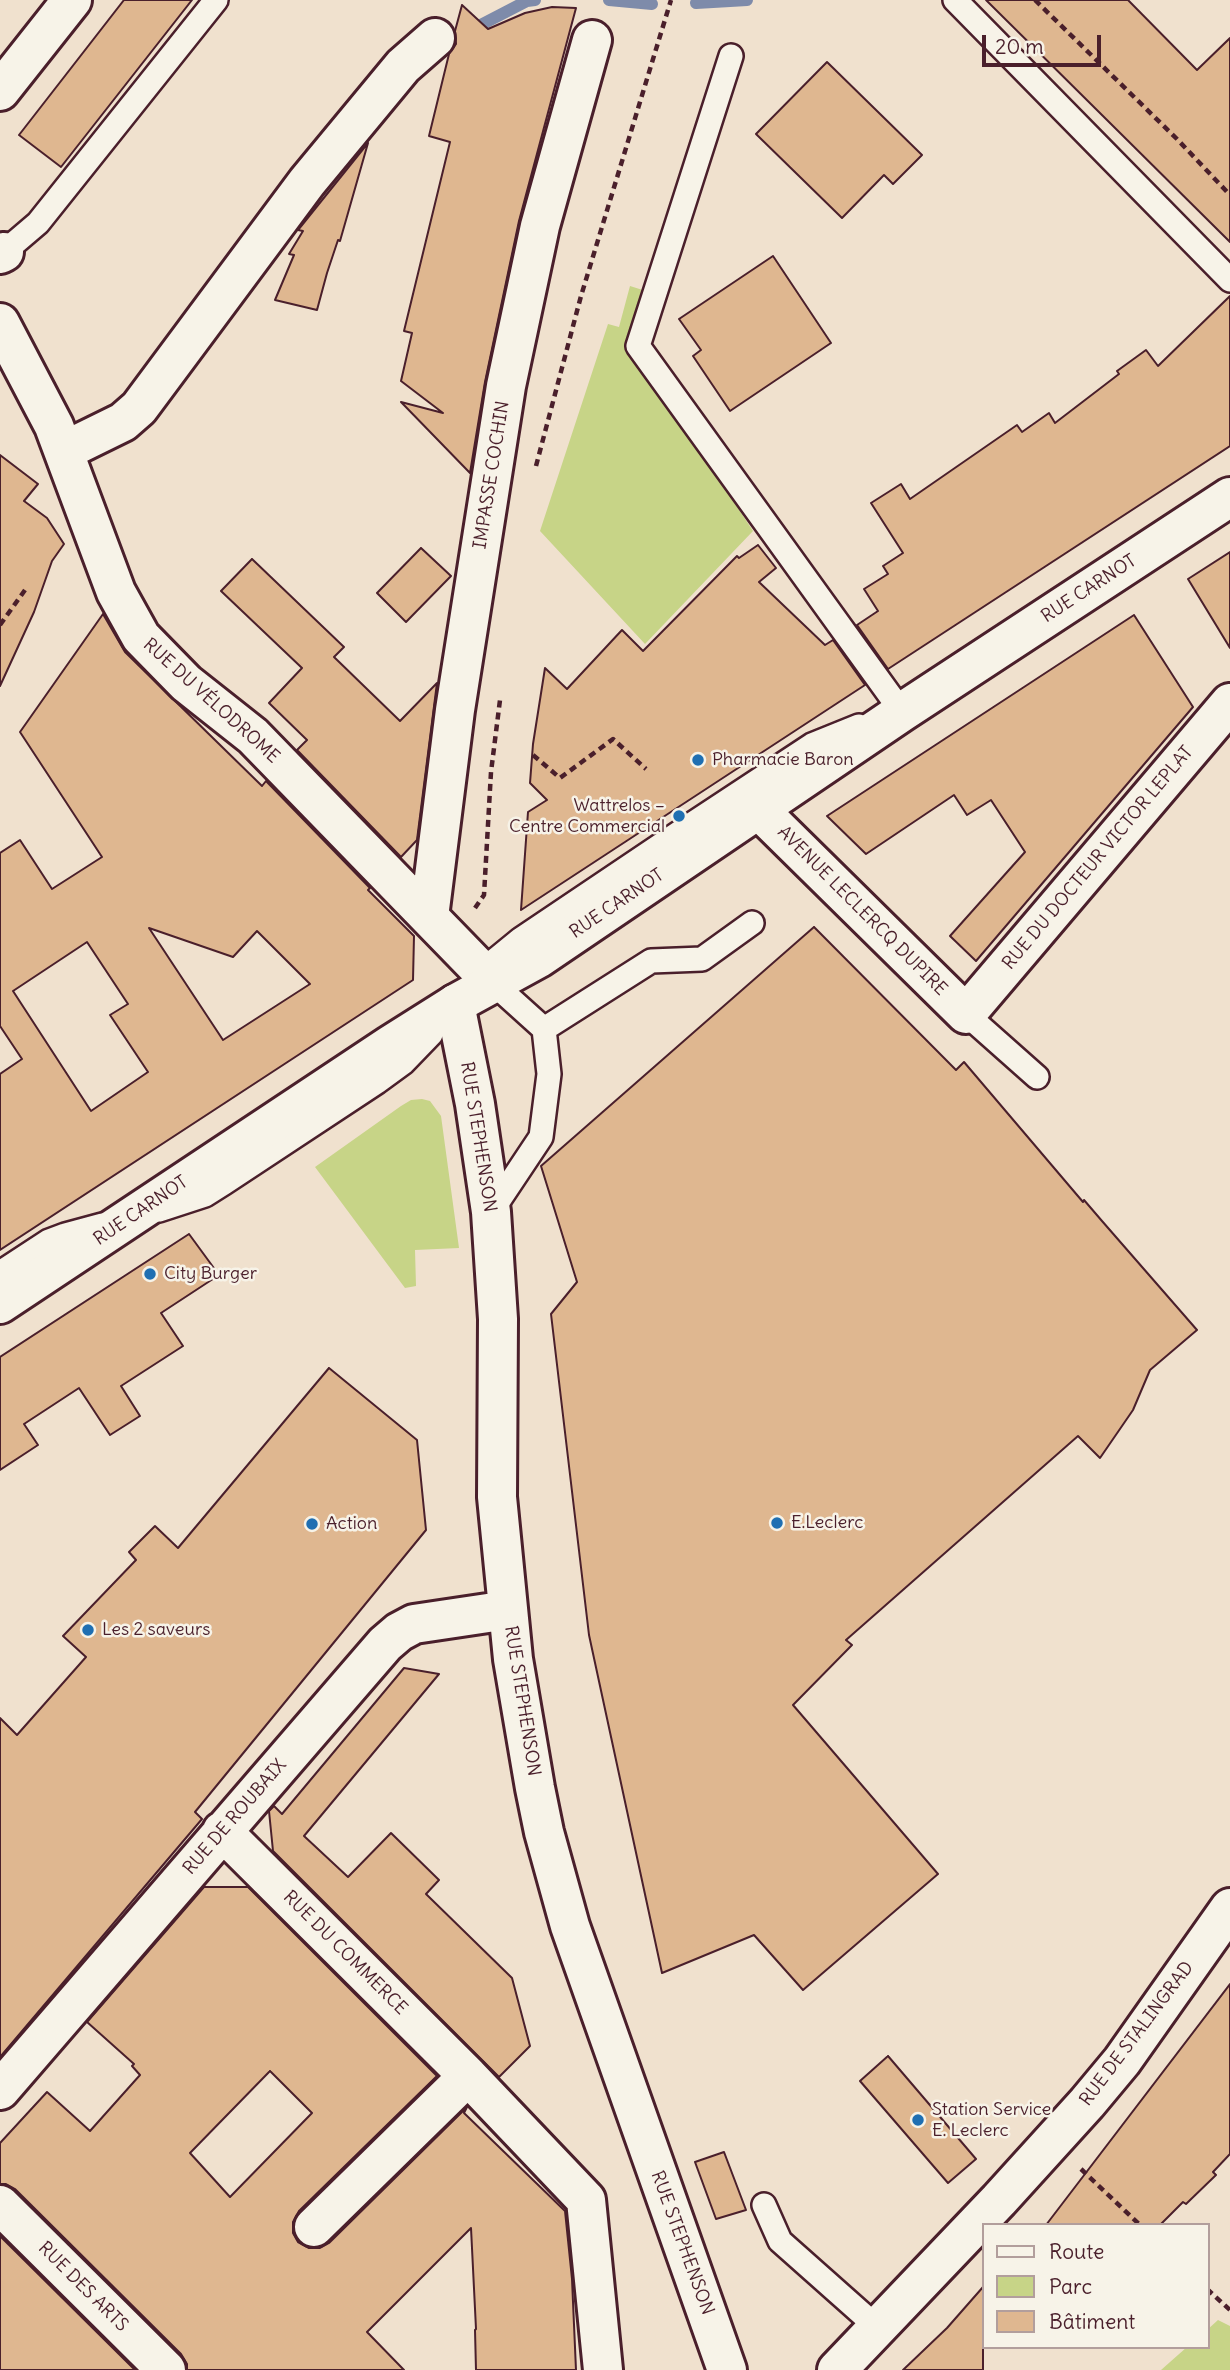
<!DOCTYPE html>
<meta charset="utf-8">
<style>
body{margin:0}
#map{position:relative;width:1230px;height:2370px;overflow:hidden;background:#f0e1ce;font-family:Delius,sans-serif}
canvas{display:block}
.legend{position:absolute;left:982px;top:2223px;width:228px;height:126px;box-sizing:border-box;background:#f7f3e8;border:2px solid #b29e9c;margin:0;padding:9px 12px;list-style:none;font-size:21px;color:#4a1f2b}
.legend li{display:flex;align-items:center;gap:14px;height:35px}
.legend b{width:35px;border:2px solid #b29e9c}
.scale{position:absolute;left:982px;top:35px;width:119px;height:32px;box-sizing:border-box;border:4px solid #4a1f2b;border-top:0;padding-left:9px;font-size:21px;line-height:24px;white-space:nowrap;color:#4a1f2b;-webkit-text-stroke:5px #f7f3e8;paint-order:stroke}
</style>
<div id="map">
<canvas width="1230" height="2370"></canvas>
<ul class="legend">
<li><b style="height:9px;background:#f7f3e8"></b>Route</li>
<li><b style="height:19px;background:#c7d487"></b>Parc</li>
<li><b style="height:19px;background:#dfb790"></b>Bâtiment</li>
</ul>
<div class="scale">20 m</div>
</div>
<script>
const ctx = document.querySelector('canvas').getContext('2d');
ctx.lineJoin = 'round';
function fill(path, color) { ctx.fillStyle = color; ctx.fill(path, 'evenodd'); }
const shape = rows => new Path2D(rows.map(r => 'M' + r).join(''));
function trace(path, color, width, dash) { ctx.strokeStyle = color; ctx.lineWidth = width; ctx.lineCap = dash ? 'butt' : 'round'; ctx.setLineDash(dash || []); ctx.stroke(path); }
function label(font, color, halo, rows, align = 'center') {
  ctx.font = font + ' Delius,sans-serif'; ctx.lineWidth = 5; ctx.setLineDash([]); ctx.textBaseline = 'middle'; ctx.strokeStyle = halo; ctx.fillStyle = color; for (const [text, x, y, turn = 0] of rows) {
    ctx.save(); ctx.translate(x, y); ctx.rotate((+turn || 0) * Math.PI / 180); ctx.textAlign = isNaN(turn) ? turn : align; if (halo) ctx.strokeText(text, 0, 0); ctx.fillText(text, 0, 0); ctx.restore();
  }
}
const green = shape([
 [630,286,649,292,632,346,753,531,645,644,540,531,608,324,619,327],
 [422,1099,430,1101,441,1116,459,1248,415,1250,416,1286,405,1288,315,1167,401,1106,411,1100],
 [1218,2320,1230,2326,1230,2370,1161,2370,1187,2347,1207,2347,1207,2330]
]);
const stream = shape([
 [609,0,652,4],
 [696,3,747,0],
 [469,31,527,1,535,0]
]);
const building = shape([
 [124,0,192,0,61,167,19,135,124,0],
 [986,0,1128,0,1197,70,1230,38,1230,242,986,0],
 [462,5,488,29,525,13,552,7,576,8,519,221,485,382,470,473,401,402,443,413,401,381,412,333,404,331,450,142,429,136,449,54,456,44,455,31,462,5],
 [827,62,922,155,893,184,884,175,842,218,756,134,827,62],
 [368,143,340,241,338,240,327,273,317,310,275,300,294,255,289,254,303,231,298,230,368,143],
 [773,256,831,343,730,411,693,356,701,350,679,319,773,256],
 [1230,296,1230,446,888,669,857,625,878,611,864,589,888,574,883,566,903,553,871,503,901,484,910,499,1017,425,1022,432,1049,413,1055,423,1119,374,1117,371,1146,350,1158,366,1230,296],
 [0,455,38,484,24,501,47,518,64,544,52,561,34,612,0,686,0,455],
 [758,545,776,568,759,582,825,645,833,640,865,685,521,910,528,812,547,800,530,783,533,744,545,668,567,689,622,630,643,651,737,556,739,558,758,545],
 [421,548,451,576,406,622,377,593,421,548],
 [1230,552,1230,648,1188,579,1230,552],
 [252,559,344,647,334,657,400,721,437,683,417,840,401,857,297,750,307,740,269,703,302,668,221,591,252,559],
 [103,614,125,652,262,786,266,781,370,888,368,890,414,936,413,980,0,1250,0,1074,22,1059,0,1026,0,853,20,840,52,889,102,857,20,732,103,614],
 [149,928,233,957,257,931,310,984,223,1040,149,928],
 [87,942,128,1004,110,1015,148,1072,91,1111,13,991,87,942],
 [1134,615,1193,707,976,961,950,936,1025,852,991,800,967,815,954,795,866,854,827,816,1134,615],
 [814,927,956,1070,964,1062,1083,1202,1084,1200,1102,1221,1197,1330,1150,1370,1133,1410,1100,1458,1078,1436,846,1640,852,1645,793,1705,938,1874,803,1990,754,1935,662,1973,589,1635,551,1314,577,1282,541,1166,814,927],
 [189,1234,219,1275,161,1313,183,1346,121,1386,140,1416,110,1435,79,1388,24,1424,38,1445,0,1470,0,1357,189,1234],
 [329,1368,417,1440,426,1530,195,1812,202,1819,0,2057,0,1718,17,1735,86,1657,63,1636,136,1560,129,1552,155,1526,178,1548,329,1368],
 [404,1668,439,1674,304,1836,348,1877,391,1833,439,1880,426,1894,512,1978,530,2046,499,2077,273,1851,269,1811,274,1806,282,1814,404,1668],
 [204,1887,248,1887,437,2076,299,2211,293,2222,293,2233,298,2242,309,2248,320,2248,329,2243,467,2107,464,2113,565,2211,572,2279,576,2370,476,2370,475,2330,476,2329,471,2228,367,2332,404,2370,187,2370,187,2364,181,2354,15,2189,6,2184,0,2184,0,2143,47,2092,90,2131,140,2075,132,2066,134,2064,87,2022,204,1887],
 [270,2071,312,2113,230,2197,190,2153,270,2071],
 [1230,1984,1230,2154,1213,2172,1216,2175,1186,2204,1183,2202,1160,2225,1046,2225,1230,1984],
 [888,2056,976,2159,948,2183,860,2081,888,2056],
 [724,2152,746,2210,716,2219,695,2162,724,2152],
 [0,2236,135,2370,0,2370,0,2236],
 [983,2287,983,2370,903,2370,947,2328,983,2287]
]);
const path = shape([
 [1035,0,1177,139,1230,195],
 [536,466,581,296,671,0],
 [0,625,25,590],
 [533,755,560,778,613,739,646,769],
 [475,908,484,895,491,772,500,700],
 [1081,2169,1140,2225],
 [1207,2289,1230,2310]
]);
const lane = shape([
 [955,0,1230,280],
 [731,56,638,346,902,712,891,716],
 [4,252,38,223,216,0],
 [475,981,488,966,521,939,689,826,812,745,859,726],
 [493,983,544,1029,651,961,702,959,752,923],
 [966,1014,1037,1077],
 [159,1210,205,1195,224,1183,377,1082,403,1063,431,1034],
 [491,1212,541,1137,549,1074,544,1029],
 [0,1273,49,1241,65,1235,102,1225],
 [764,2205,780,2241,878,2328]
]);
const street = shape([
 [0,91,72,0],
 [0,254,4,252],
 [0,323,54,426,116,592,141,637,186,683,253,736,493,983],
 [64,451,123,422,139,408,307,182,403,66,435,38],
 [758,809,966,1014,1230,703],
 [429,917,455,710,506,386,540,226,592,40],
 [455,1004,475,1104,491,1212,498,1319,497,1497,513,1659,535,1788,544,1832,570,1926,727,2370],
 [222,1831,468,2076,586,2200,603,2370],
 [0,2090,385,1644,399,1632,414,1624,508,1610],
 [0,2205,166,2370],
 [314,2227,468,2076],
 [837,2370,999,2200,1087,2103,1122,2061,1230,1908]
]);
const secondary = shape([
 [0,1304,390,1045,455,1004,539,958,902,712,1230,497]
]);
const markers = [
 [698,760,7,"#1f6fb2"],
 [679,816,7,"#1f6fb2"],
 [150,1274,7,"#1f6fb2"],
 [777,1523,7,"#1f6fb2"],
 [312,1524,7,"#1f6fb2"],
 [88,1630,7,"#1f6fb2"],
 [918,2120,7,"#1f6fb2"]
];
const streetNames = [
 ["IMPASSE COCHIN",492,475,-81],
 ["RUE CARNOT",1089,589,-33],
 ["RUE DU VÉLODROME",211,701,42],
 ["RUE DU DOCTEUR VICTOR LEPLAT",1098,858,-50],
 ["RUE CARNOT",617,904,-34],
 ["AVENUE LECLERCQ DUPIRE",862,911,45],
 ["RUE STEPHENSON",478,1137,81],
 ["RUE CARNOT",141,1211,-34],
 ["RUE STEPHENSON",522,1701,81],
 ["RUE DE ROUBAIX",235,1817,-49],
 ["RUE DU COMMERCE",345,1953,45],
 ["RUE DE STALINGRAD",1137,2034,-53],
 ["RUE STEPHENSON",682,2243,70],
 ["RUE DES ARTS",83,2287,45]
];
const poiNames = [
 ["Pharmacie Baron",712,760],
 ["Wattrelos –",665,806,"right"],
 ["Centre Commercial",665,827,"right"],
 ["City Burger",164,1274],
 ["E.Leclerc",791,1523],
 ["Action",326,1524],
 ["Les 2 saveurs",102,1630],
 ["Station Service",932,2110],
 ["E. Leclerc",932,2131]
];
fill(green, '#c7d487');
trace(stream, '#7e8baa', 12);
fill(building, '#dfb790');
trace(building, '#4a1f2b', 2);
trace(lane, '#4a1f2b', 28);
trace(street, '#4a1f2b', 44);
trace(secondary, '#4a1f2b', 44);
trace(path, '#4a1f2b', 4.5, [7, 5]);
trace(lane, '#f7f3e8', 23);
trace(street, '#f7f3e8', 38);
trace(secondary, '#f7f3e8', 38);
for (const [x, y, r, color] of markers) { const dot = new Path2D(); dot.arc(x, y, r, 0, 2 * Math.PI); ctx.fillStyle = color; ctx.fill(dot); trace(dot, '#f7f3e8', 2.5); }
label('18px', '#4a1f2b', '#f7f3e8', streetNames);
label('18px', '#4a1f2b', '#f7f3e8', poiNames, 'left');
</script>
